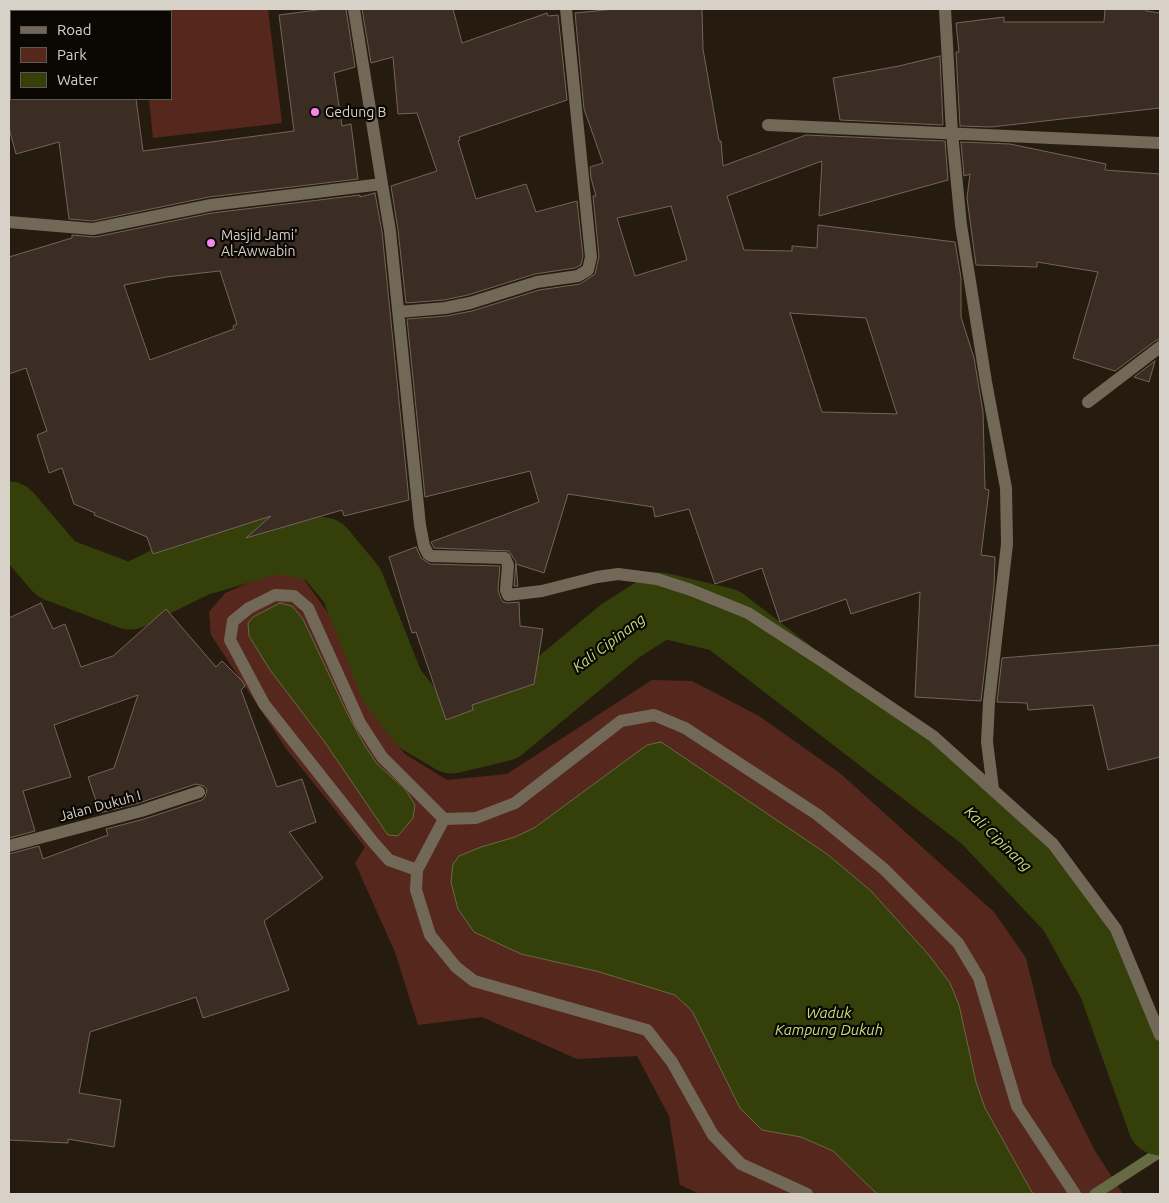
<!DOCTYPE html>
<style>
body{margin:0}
#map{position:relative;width:1169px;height:1203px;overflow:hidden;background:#251c0f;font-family:Ubuntu,sans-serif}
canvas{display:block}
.frame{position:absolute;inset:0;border:10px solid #d7d1c8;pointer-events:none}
.legend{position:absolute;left:10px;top:10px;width:162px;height:90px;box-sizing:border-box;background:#0b0804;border:1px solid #5d5852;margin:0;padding:6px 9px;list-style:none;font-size:15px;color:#d7d1c8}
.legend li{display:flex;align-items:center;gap:10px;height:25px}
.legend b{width:25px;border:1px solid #5d5852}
</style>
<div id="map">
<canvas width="1169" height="1203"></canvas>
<div class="frame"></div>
<ul class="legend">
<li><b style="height:6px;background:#726858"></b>Road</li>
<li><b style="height:14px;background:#56281d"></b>Park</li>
<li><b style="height:14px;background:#353f0a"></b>Water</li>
</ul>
</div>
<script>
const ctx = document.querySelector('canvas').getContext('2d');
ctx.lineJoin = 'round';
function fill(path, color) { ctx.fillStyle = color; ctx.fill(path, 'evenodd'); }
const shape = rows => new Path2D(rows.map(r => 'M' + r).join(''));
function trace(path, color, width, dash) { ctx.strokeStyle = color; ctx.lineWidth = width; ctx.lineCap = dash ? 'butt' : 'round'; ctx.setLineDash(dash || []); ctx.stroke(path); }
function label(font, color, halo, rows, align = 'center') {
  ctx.font = font + ' Ubuntu,sans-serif'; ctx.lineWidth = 4.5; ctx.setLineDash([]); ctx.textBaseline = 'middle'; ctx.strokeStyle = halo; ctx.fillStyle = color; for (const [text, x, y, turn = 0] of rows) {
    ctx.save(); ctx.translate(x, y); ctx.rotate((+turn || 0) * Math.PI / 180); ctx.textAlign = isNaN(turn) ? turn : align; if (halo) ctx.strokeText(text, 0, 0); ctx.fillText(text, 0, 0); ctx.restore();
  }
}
const green = shape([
 [137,9,268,9,282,123,153,138,149,99,171,99,171,11,138,11],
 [268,574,300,574,351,645,380,722,405,754,447,780,507,774,652,680,692,681,759,716,841,774,994,912,1026,958,1052,1064,1095,1151,1123,1194,700,1194,680,1185,669,1116,637,1056,577,1059,482,1017,418,1025,395,952,355,863,365,847,287,750,211,635,209,612,225,593]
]);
const water = shape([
 [280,603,292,606,303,619,348,715,365,746,377,764,405,789,415,805,413,818,398,836,388,835,324,741,270,670,249,636,248,623,253,617,280,603],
 [661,742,827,854,871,891,928,954,950,983,959,1005,976,1082,985,1108,1033,1194,877,1194,833,1151,801,1137,762,1130,740,1108,692,1011,675,995,596,971,521,954,474,932,458,909,451,882,453,864,459,856,481,847,515,837,534,828,647,745,661,742]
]);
const stream = shape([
 [1095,1194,1160,1152]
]);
const river = shape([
 [9,514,56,569,130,597,197,564,275,541,323,550,352,585,392,686,420,722,452,741,502,729,620,631,661,605,724,620,984,820,1070,911,1111,985,1160,1123]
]);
const building = shape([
 [325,9,346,9,355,67,334,73,342,126,351,124,358,179,209,197,93,221,69,219,59,142,16,154,9,128,9,99,136,99,143,151,294,131,279,15,325,9],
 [362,9,453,9,462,43,547,13,548,16,558,15,567,100,459,137,460,140,458,141,476,199,526,184,536,212,577,201,583,256,581,265,575,268,535,274,468,295,444,300,406,303,398,230,391,186,437,171,417,113,398,114,393,57,371,63,362,9],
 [615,9,702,9,703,49,719,141,721,141,723,166,806,135,945,141,948,180,819,216,822,161,727,196,744,250,792,251,792,246,817,248,818,225,955,242,961,278,961,317,974,358,983,412,985,489,989,490,981,555,995,557,994,586,981,701,915,697,920,592,851,614,846,599,780,622,762,568,715,584,689,509,655,517,653,507,568,494,544,573,516,564,518,586,514,586,516,562,509,551,434,548,431,542,539,502,530,471,425,497,407,319,446,316,472,311,539,290,580,284,595,274,599,256,593,196,596,196,591,178,590,167,603,163,584,109,575,13,615,9],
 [671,206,687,260,635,276,617,218,671,206],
 [790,313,866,318,897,414,822,412,790,313],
 [1105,9,1146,9,1146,11,1160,13,1160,108,991,127,960,126,956,52,959,52,956,23,1004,17,1004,22,1104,22,1105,9],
 [940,56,943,125,840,120,833,78,899,66,940,56],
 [961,142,1010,144,1106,164,1105,170,1160,174,1160,339,1155,341,1115,371,1073,358,1098,272,1037,262,1037,267,976,265,967,198,970,174,964,176,961,142],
 [375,193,382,232,409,500,344,516,342,510,246,538,271,516,153,554,147,537,94,515,95,513,74,504,62,468,49,473,37,435,47,431,26,368,9,374,9,257,72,238,72,235,95,237,212,213,360,195,360,197,375,193],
 [220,271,237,324,233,326,234,329,150,360,124,285,166,277,220,271],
 [1155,361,1149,382,1134,377,1155,361],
 [416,547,421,558,430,564,500,566,498,590,501,599,503,602,508,603,519,602,520,626,543,629,534,684,472,705,473,710,446,720,416,632,412,633,389,557,416,547],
 [41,603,53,629,65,624,81,667,113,656,166,609,216,667,222,661,243,682,245,686,241,690,277,787,302,779,316,822,289,832,323,878,264,921,289,990,203,1018,196,997,90,1032,79,1093,121,1100,114,1147,68,1139,68,1143,9,1140,9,854,39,846,43,859,108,835,106,829,144,819,202,800,205,797,207,790,204,786,196,784,139,803,100,813,88,777,114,768,138,695,54,725,71,777,23,791,35,831,9,838,9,618,41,603],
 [1160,645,1160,757,1108,770,1093,705,1028,710,1027,703,997,702,1002,658,1160,645]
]);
const lane = shape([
 [417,870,389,860,373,842,264,704,230,640,233,621,249,608,275,595,294,596,308,608,360,723,382,757,444,819],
 [807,1194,741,1164,713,1135,672,1062,647,1030,474,981,456,967,430,935,416,890,417,870,444,819,476,818,515,803,621,721,654,715,685,728,818,815,884,869,958,943,979,978,1017,1106,1075,1194]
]);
const street = shape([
 [945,9,952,133,961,225,986,382,1006,488,1007,544,989,702,987,742,993,789],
 [768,125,1160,143],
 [382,184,390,231,420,525,424,546,428,554,431,556,505,558,508,565,506,590,508,595,542,591,597,577,618,574,657,579,691,590,748,613,822,661,933,736,1053,844,1116,929,1160,1035],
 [9,222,93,229,211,205,382,184,354,9],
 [399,312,445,308,470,303,537,282,578,276,588,270,591,257,566,9],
 [1088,402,1160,347],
 [9,846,141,811,199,792]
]);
const markers = [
 [315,112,5,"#f788eb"],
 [211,243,5,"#f788eb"]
];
const poiNames = [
 ["Gedung B",325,112],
 ["Masjid Jami'",221,235],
 ["Al-Awwabin",221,251]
];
const streetNames = [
 ["Jalan Dukuh I",100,806,-15]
];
const waterNames = [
 ["Kali Cipinang",609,643,-37],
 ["Kali Cipinang",998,839,44],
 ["Waduk",829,1013],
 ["Kampung Dukuh",829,1030]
];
fill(green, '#56281d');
fill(water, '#353f0a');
trace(water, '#666b43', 1);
trace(stream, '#666b43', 11);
trace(river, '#353f0a', 65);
fill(building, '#3b2d23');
trace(building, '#746459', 1);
trace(lane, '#726858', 12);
trace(street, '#726858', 12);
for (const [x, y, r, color] of markers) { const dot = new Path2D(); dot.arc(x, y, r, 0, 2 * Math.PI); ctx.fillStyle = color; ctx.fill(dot); trace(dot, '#0b0804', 2); }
label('14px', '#d7d1c8', '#0b0804', poiNames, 'left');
label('14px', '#d7d1c8', '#0b0804', streetNames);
label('italic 15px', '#c6dd7f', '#0b0804', waterNames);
</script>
